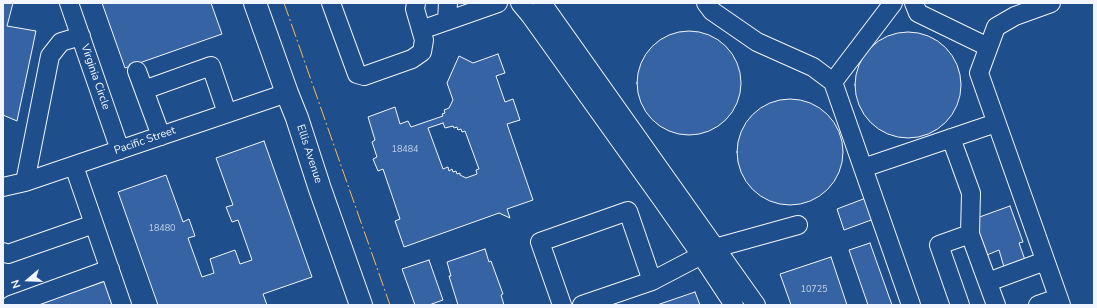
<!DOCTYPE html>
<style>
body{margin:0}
#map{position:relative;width:1097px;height:308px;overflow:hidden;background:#1f4e8c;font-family:"Nunito Sans",sans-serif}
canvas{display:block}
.frame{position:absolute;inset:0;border:4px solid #f2f6ff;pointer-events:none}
.north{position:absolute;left:8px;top:260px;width:40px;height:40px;-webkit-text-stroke:3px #1f4e8c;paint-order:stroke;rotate:251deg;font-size:11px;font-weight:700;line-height:16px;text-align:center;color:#f2f6ff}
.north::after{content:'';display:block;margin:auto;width:14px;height:18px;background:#f2f6ff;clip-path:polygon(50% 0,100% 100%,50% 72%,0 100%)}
</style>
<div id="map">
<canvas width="1097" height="308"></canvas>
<div class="frame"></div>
<div class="north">N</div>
</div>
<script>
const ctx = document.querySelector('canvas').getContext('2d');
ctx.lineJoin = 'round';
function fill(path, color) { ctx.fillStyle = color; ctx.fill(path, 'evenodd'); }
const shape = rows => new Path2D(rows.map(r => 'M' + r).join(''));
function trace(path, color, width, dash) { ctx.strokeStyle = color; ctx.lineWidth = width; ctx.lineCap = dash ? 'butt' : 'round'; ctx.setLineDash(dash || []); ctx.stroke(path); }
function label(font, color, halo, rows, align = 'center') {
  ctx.font = font + ' "Nunito Sans",sans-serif'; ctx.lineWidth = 3; ctx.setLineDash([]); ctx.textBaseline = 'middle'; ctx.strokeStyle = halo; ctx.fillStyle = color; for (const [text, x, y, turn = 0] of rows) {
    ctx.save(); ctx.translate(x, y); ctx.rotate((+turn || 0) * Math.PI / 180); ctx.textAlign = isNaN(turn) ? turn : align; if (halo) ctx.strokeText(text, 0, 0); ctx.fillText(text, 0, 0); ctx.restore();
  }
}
const building = shape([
 [3,3,13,3,7,26,36,31,17,121,3,115,3,3],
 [102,3,211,3,222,34,125,68,102,3],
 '637 83a52 52 0 1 1 104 0a52 52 0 1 1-104 0Z',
 '855 85a53 53 0 1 1 106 0a53 53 0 1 1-106 0Z',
 [498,54,505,73,496,76,505,102,513,99,520,120,507,124,533,200,507,209,510,218,499,213,404,247,395,221,400,219,383,169,378,171,373,159,377,157,372,142,375,140,368,117,395,107,400,124,408,121,411,127,443,116,442,114,445,113,444,110,449,108,453,100,447,83,459,56,473,63,498,54],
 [443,123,445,128,453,126,454,128,457,127,458,130,461,129,462,132,465,131,479,169,476,170,477,174,466,178,460,175,460,173,457,174,456,171,453,172,452,169,449,171,448,167,443,169,428,128,443,123],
 '737 152a53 53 0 1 1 106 0a53 53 0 1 1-106 0Z',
 [264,141,312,277,263,294,267,305,158,305,118,192,166,175,183,222,189,219,195,236,188,238,202,277,214,273,210,259,235,250,240,264,252,260,238,220,232,222,226,207,233,205,216,158,264,141],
 [866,198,874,219,844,230,837,209,866,198],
 [1010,206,1023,242,1019,243,1025,260,1004,267,999,250,987,255,974,219,1010,206],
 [870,243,892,305,868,305,849,250,870,243],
 [485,249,489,262,491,261,503,294,501,295,504,305,458,305,449,276,451,276,447,262,485,249],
 [831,257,847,305,791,305,780,274,831,257],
 [429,260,443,300,429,305,415,305,402,269,429,260],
 [108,280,117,305,36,305,108,280],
 [695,292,700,305,657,305,695,292]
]);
const minor = shape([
 [69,3,120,150],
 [331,3,357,74,364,76,412,59,422,52,424,40,415,9,416,3],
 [520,3,530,15,663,201,701,255,734,305],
 [542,3,756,305],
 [706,3,712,11,757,42,813,67,833,82,911,305],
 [914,3,918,13,988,47],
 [1051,3,1015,16,996,27,979,73,1061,305],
 [447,21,448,3],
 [421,30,498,3],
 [137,71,161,136],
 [833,82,893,3],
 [144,90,211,66,227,113],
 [951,138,971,193,970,234],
 [74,166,122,305],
 [863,168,996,123],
 [25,182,50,56,61,42,81,36],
 [3,187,25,182,287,93],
 [3,252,8,254,94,224],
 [988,282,1045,261],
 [11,305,110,269],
 [562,305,540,242,628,211,652,281],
 [582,305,652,281,715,248,798,225],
 [960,305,939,245,970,234,996,305],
 [1038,305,1058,298]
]);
const major = shape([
 [255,3,287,93,297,118,320,189,361,305]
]);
const power = shape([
 [284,3,390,305]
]);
const numberNames = [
 ["18484",405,150],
 ["18480",162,229],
 ["10725",814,290]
];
const streetNames = [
 ["Virginia Circle",95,77,71],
 ["Pacific Street",145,141,-19],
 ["Ellis Avenue",309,154,72]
];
fill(building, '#3563a3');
trace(building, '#f2f6ff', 1);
trace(minor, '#f2f6ff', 20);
trace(major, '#f2f6ff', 24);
trace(minor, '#1f4e8c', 18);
trace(major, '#1f4e8c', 22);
trace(power, '#ffb74d', 1, [14, 3, 2, 3]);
label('9px', '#c3d1e8', null, numberNames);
label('11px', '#f2f6ff', '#1f4e8c', streetNames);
</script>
